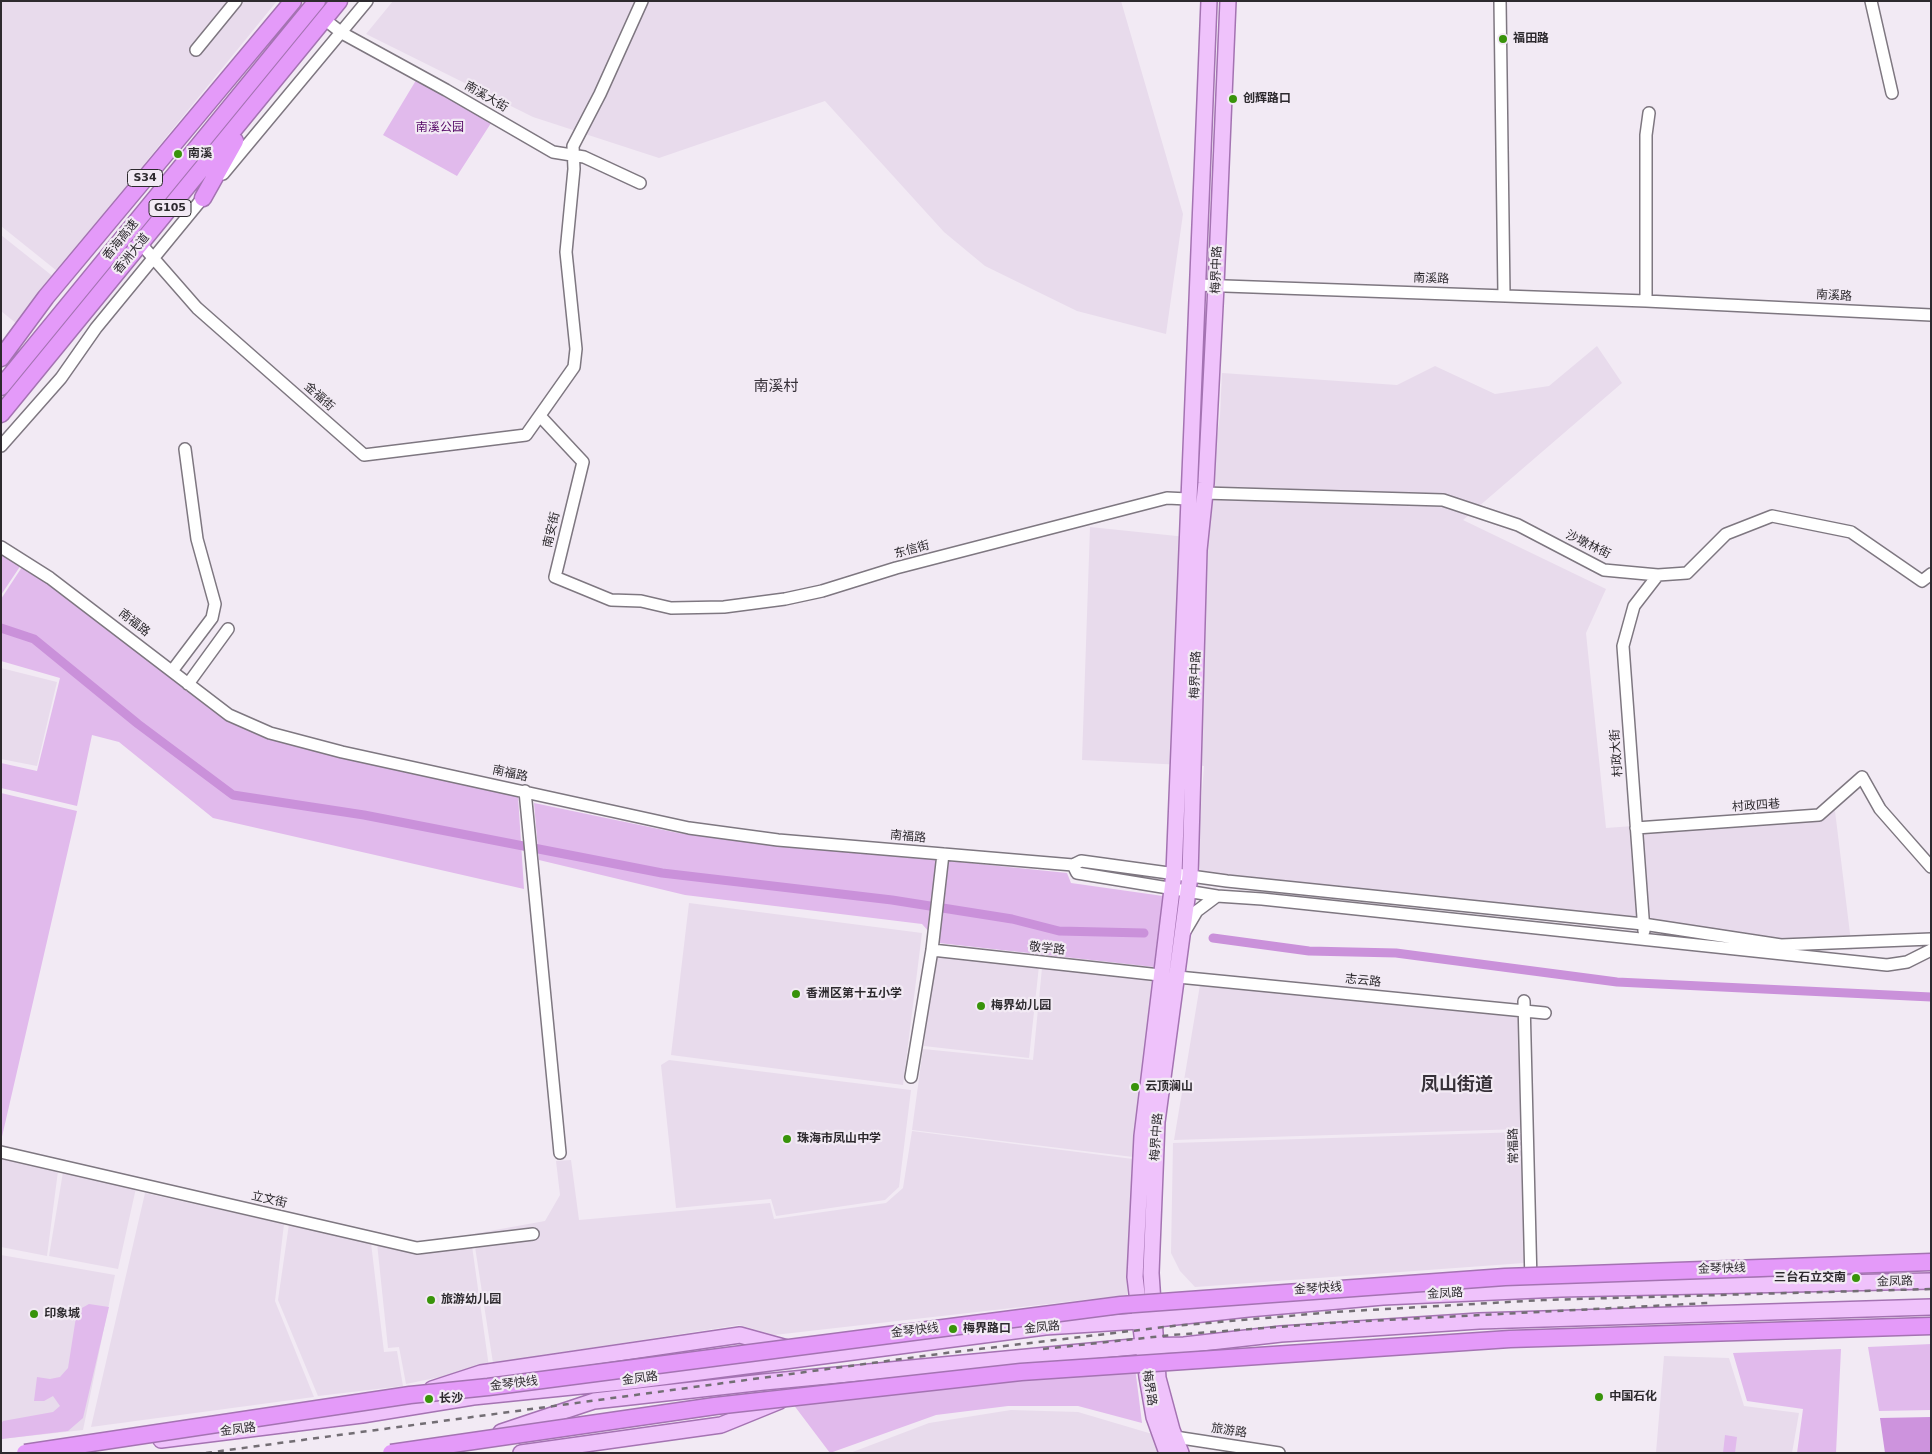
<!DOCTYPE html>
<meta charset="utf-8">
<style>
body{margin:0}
#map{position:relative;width:1932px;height:1454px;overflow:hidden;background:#f2eaf4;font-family:"DejaVu Sans",sans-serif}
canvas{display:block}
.frame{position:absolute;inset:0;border:2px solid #2d2a2e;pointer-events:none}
</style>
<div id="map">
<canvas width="1932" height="1454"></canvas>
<div class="frame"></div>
</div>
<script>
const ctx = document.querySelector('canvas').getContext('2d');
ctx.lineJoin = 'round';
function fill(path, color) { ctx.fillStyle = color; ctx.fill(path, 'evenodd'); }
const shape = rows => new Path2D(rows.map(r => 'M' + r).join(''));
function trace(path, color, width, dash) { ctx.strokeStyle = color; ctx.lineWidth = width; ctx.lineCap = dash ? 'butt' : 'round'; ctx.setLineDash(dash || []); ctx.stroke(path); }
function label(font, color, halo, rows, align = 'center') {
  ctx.font = font + ' "DejaVu Sans","Noto Sans SC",sans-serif'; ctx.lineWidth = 4.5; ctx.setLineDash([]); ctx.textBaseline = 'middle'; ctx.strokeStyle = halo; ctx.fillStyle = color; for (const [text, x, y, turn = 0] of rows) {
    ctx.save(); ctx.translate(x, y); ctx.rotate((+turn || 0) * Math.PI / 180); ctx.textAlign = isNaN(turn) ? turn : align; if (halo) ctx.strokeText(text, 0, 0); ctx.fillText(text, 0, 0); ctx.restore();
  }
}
const built = shape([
 [1,1,277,1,57,271,1,226],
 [393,1,1121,1,1183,214,1166,334,1077,311,985,266,944,232,825,101,659,158,533,117,366,34],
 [1,235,55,278,17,324,1,311],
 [1597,346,1622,383,1463,520,1606,589,1586,633,1606,828,1835,811,1852,950,1204,885,1197,857,1204,766,1082,760,1090,527,1196,538,1214,454,1220,416,1222,373,1397,385,1435,366,1495,394,1549,386],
 [1,668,57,682,37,766,1,759],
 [689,903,922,933,903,1085,671,1055],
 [934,954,1039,966,1029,1058,924,1046],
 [1042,968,1153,980,1133,1157,912,1130,923,1049,1033,1060],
 [1200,985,1520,1015,1521,1129,1174,1140],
 [669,1060,911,1090,899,1187,885,1200,776,1216,771,1199,676,1208,661,1065],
 [912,1131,1133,1159,1127,1295,774,1335,739,1325,493,1363,473,1234,545,1221,560,1195,556,1161,571,1160,579,1220,770,1203,774,1219,886,1203,903,1188],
 [1522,1132,1524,1263,1195,1287,1180,1271,1171,1253,1173,1143],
 [1,1158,58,1171,47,1256,1,1247],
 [63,1172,136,1188,118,1269,49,1256],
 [145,1193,284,1224,275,1301,314,1397,91,1427],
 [289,1224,371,1243,384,1352,397,1351,403,1386,318,1396,278,1300],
 [377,1243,472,1246,489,1367,406,1384,399,1347,388,1348],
 [1,1255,115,1275,83,1430,1,1439],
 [1664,1356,1729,1358,1744,1406,1799,1413,1792,1453,1656,1453],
 [1011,1410,1078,1412,1159,1436,1167,1453,850,1453,929,1423]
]);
const green = shape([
 [418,77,493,120,457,176,383,135],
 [1,551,21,565,1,595],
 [22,567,43,580,225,720,265,738,518,796,524,889,213,818,119,742,92,735,77,806,1,788,1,763,37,771,60,678,1,661,1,599],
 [1,793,77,811,1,1141],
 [534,803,678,833,1067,873,1071,883,1163,896,1154,967,939,943,922,924,685,895,539,860],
 [89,1304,109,1307,83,1418,68,1431,2,1439,1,1424,3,1421,53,1412,60,1406,53,1396,44,1401,34,1401,37,1377,50,1379,60,1377,68,1368,76,1317,80,1309],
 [1931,1344,1931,1410,1879,1411,1868,1347],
 [1841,1349,1836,1453,1797,1453,1803,1409,1747,1401,1733,1353],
 [1135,1367,1142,1423,1078,1406,1008,1406,936,1415,830,1453,793,1404],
 [1725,1435,1737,1437,1735,1453,1723,1453]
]);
const forest = shape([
 [1931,1417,1931,1453,1885,1453,1880,1418]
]);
const canal = shape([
 [1,628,34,639,138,724,233,795,364,815,662,873,892,900,1012,919,1059,931,1144,933],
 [1213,938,1309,951,1396,953,1617,982,1931,997]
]);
const minor = shape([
 [1500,1,1504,295],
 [1871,1,1892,93],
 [324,19,342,33,446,90,553,152,584,157,640,183],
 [196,50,236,1],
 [223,174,367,1],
 [141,244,197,308,364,455,526,435,574,367,576,349,566,252,574,169,573,146,600,94,642,1],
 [1197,285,1646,301,1646,135,1649,113],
 [1646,301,1931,315],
 [540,416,583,462,555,577,611,600,641,601,671,608,724,607,785,599,822,591,896,568,1167,498,1188,499],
 [1,446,61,378,96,328,206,194],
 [1204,493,1443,500,1518,525,1604,570,1658,575,1687,573,1726,534,1772,516,1851,532,1922,581,1931,574],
 [1,547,50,578,229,715,270,733,342,752,689,828,778,840,1073,865],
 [172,671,212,618,215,604,197,539,185,449],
 [188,684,228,629],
 [525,791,560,1153],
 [1636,828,1819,815,1862,777,1880,809,1931,867],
 [1217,896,1077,873,1073,865,1081,861,1227,881,1643,924,1781,945,1931,939],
 [1644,931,1623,646,1634,606,1658,575],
 [1184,933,1197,911,1217,896,1262,899,1887,965,1907,962,1931,950],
 [932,950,1160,975],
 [1178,977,1545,1013],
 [1524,1001,1531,1282],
 [911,1077,932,950,943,854],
 [1,1152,417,1248,533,1234],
 [1175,1437,1279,1453]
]);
const major = shape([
 [432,1389,481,1373,740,1335,787,1348],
 [501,1432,594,1401,764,1382,1143,1346,1184,1345,1281,1334,1479,1321,1931,1307],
 [161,1440,362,1415,473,1397,631,1381,1045,1327,1139,1321,1248,1309,1383,1297,1561,1289,1931,1281],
 [521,1453,721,1425,780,1401],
 [1167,1453,1154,1417,1147,1377,1135,1277,1142,1136,1174,873,1209,1],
 [1181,1453,1172,1430,1158,1378,1151,1273,1157,1122,1190,876,1199,550,1206,483,1216,286,1228,1]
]);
const highway = shape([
 [203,198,235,141],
 [1,358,46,297,293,1],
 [1,387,317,1],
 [1,414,339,1]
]);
const rail = shape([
 [1043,1349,1172,1335,1330,1323,1708,1303],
 [206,1453,946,1353,1173,1326,1334,1312,1543,1300,1931,1289]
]);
const highwayBridge = shape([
 [25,1453,410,1395,488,1387,1121,1305,1505,1277,1931,1262],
 [391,1453,715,1406,1021,1372,1510,1339,1931,1326]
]);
const markers = [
 [1503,39,5,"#38930a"],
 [1233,99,5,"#38930a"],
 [178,154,5,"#38930a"],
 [796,994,5,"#38930a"],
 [981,1006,5,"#38930a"],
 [1135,1087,5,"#38930a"],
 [787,1139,5,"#38930a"],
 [1856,1278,5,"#38930a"],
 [431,1300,5,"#38930a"],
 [34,1314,5,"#38930a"],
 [953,1329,5,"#38930a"],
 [1599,1397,5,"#38930a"],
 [429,1399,5,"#38930a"]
];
const shields = [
 [145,178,35],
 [170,208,42]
];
const shieldNames = [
 ["S34",145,178],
 ["G105",170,208]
];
const poiNames = [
 ["福田路",1513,39],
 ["创辉路口",1243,99],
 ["南溪",188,154],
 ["香洲区第十五小学",806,994],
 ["梅界幼儿园",991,1006],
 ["云顶澜山",1145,1087],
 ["珠海市凤山中学",797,1139],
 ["三台石立交南",1846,1278,"right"],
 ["旅游幼儿园",441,1300],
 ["印象城",44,1314],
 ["梅界路口",963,1329],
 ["中国石化",1609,1397],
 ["长沙",439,1399]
];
const streetNames = [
 ["南溪大街",486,97,30],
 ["香海高速",121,240,-51],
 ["香洲大道",132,254,-51],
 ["梅界中路",1217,270,-88],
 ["南溪路",1431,279,2],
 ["南溪路",1834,296,3],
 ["金福街",319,397,42],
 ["南安街",552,530,-77],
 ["沙墩林街",1588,545,26],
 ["东信街",912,550,-15],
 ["南福路",134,623,38],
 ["梅界中路",1196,675,-88],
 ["村政大街",1617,753,-94],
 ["南福路",510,774,12],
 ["村政四巷",1756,806,-4],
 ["南福路",908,837,5],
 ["敬学路",1047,949,6],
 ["志云路",1363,981,6],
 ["梅界中路",1157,1137,-86],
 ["常福路",1514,1146,-91],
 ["立文街",269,1200,13],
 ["金琴快线",1722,1269,-2],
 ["金凤路",1895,1282,-2],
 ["金琴快线",1318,1289,-4],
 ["金凤路",1445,1294,-3],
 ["金凤路",1042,1328,-6],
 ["金琴快线",915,1331,-7],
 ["金凤路",640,1379,-7],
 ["金琴快线",514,1384,-7],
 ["梅界路",1149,1388,81],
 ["金凤路",238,1430,-7],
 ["旅游路",1229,1431,8]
];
const parkNames = [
 ["南溪公园",440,128]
];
const quarterNames = [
 ["南溪村",776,387]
];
const districtNames = [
 ["凤山街道",1457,1085]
];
fill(built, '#e8dbec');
fill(green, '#e1baec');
fill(forest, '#cd93dd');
trace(canal, '#ca91da', 9);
trace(minor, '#7e7780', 14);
trace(major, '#a473b2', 18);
trace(highway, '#a473b2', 19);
trace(minor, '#fff', 11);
trace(major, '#efc2fb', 15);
trace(highway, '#e49af9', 16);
trace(rail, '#736e74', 2.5, [6, 6]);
trace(highwayBridge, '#a473b2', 19, []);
trace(highwayBridge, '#e49af9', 16);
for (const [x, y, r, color] of markers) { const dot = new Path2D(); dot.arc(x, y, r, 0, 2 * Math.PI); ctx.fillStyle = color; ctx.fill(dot); trace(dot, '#f2eaf4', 2); }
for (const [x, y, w] of shields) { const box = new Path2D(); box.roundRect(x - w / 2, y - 8.5, w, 17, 4); ctx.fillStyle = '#f2eaf4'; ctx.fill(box); trace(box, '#2d2a2e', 1); }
label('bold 11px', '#2d2a2e', null, shieldNames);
label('bold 12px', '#2d2a2e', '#f2eaf4', poiNames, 'left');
label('12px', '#2d2a2e', '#f2eaf4', streetNames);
label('12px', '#540765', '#f2eaf4', parkNames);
label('15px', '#373139', '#f2eaf4', quarterNames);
label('bold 18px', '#373139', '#f2eaf4', districtNames);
</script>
